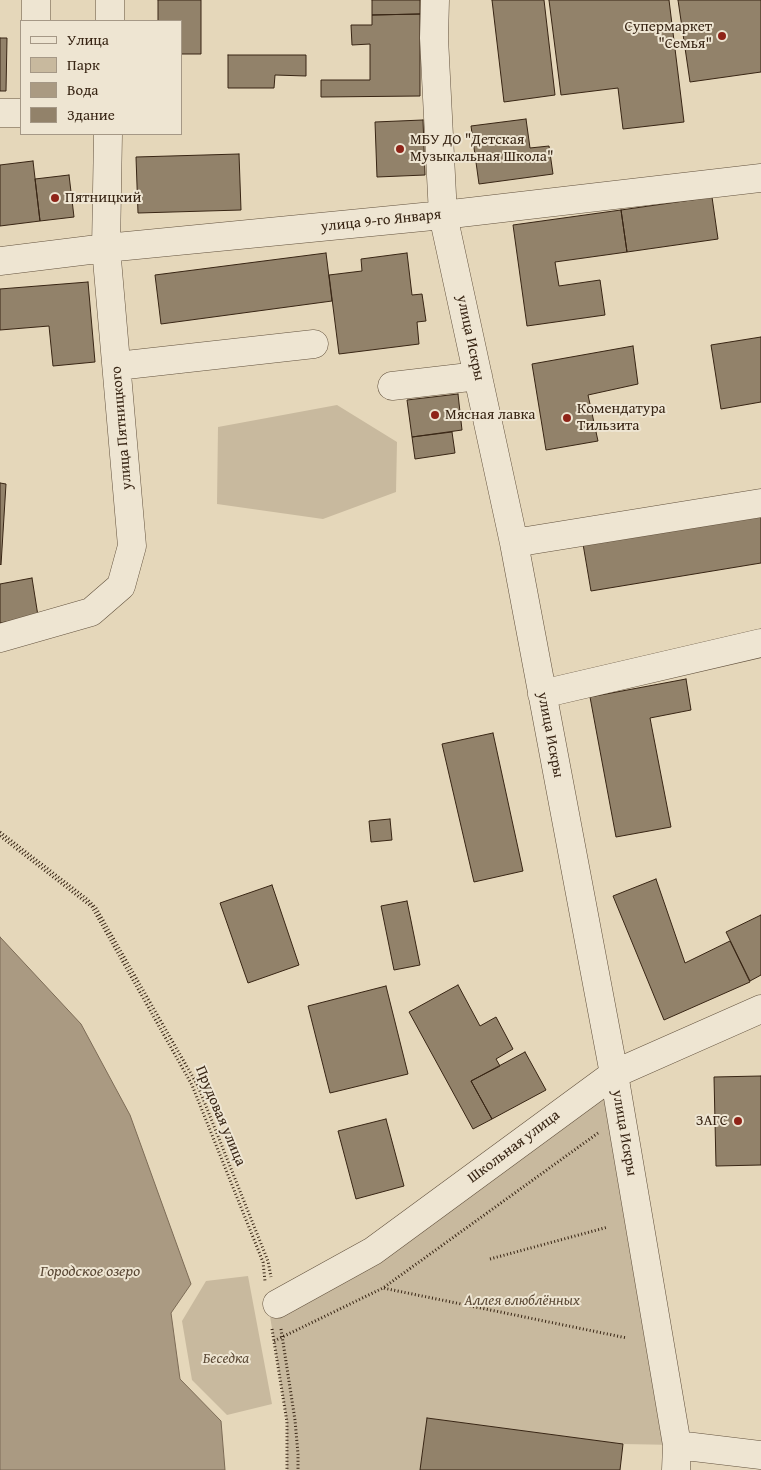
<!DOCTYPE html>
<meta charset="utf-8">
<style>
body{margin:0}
#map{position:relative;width:761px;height:1470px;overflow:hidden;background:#e5d7ba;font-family:"Gentium Book Plus",serif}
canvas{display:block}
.legend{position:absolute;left:20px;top:20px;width:162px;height:115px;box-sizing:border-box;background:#eee5d2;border:1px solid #a59886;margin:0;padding:6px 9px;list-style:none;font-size:15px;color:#382514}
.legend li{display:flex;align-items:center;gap:10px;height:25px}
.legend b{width:25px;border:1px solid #a59886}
</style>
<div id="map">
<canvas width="761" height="1470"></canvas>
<ul class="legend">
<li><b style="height:6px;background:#eee5d2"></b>Улица</li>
<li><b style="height:14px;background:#c8b99e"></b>Парк</li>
<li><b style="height:14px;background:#aa9a82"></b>Вода</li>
<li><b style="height:14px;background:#92826a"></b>Здание</li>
</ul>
</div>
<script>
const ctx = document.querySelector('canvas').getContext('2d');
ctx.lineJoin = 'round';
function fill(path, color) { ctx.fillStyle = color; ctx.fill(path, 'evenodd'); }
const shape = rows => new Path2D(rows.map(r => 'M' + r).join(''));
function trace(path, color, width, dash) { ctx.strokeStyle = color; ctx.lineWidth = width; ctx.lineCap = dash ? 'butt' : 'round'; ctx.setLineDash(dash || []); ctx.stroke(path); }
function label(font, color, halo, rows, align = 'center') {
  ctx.font = font + ' "Gentium Book Plus",serif'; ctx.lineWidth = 4; ctx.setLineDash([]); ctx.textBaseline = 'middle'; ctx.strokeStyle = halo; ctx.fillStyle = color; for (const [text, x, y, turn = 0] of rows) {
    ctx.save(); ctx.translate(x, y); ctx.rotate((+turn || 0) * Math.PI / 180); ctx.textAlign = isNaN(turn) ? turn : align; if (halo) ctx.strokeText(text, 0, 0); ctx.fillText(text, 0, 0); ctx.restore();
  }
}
const green = shape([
 [337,405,397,442,396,492,323,519,217,504,218,427],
 [614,1074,677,1445,623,1444,427,1418,420,1470,287,1470,287,1422,269,1310],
 [248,1276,272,1404,227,1415,192,1380,182,1321,206,1281]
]);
const water = shape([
 [0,937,81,1024,130,1115,191,1284,171,1313,180,1379,221,1421,225,1470,0,1470,0,937]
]);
const building = shape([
 [158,0,201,0,201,54,181,54,181,21,158,21,158,0],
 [372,0,420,0,420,14,372,15,372,0],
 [492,0,544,0,555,95,504,102,492,0],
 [549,0,669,0,684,122,623,129,618,88,561,95,549,0],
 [678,0,761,0,761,72,690,82,678,0],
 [420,14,420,96,321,97,321,80,370,80,370,44,352,45,351,25,372,25,372,15,420,14],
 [0,38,7,38,6,91,0,91,0,38],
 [228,55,306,55,306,76,275,75,274,88,228,88,228,55],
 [526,119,530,148,549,146,553,174,479,184,471,126,526,119],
 [423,120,425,175,377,177,375,122,423,120],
 [239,154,241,210,138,213,136,157,239,154],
 [33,161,40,221,0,226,0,165,33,161],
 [69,175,74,217,40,221,35,179,69,175],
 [712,197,718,239,627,252,621,210,712,197],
 [621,210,627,252,555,262,559,286,600,280,605,315,527,326,513,225,621,210],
 [326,253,332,301,161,324,155,275,326,253],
 [407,253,412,295,422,294,426,321,417,322,419,344,339,354,329,275,362,271,361,259,407,253],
 [88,282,95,362,53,366,49,326,0,330,0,289,88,282],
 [761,337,761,402,721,409,711,345,761,337],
 [633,346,638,384,588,395,598,441,546,450,532,364,633,346],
 [458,394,462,430,412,437,407,400,458,394],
 [452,432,455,453,415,459,412,437,452,432],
 [0,483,6,484,1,565,0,564,0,483],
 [761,514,761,563,591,591,583,544,761,514],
 [32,578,38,616,0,623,0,584,32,578],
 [686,679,691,710,650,718,671,827,616,837,590,697,686,679],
 [493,733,523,871,474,882,442,744,493,733],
 [390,819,392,840,371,842,369,821,390,819],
 [656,879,685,963,730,941,750,982,664,1020,613,896,656,879],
 [272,885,299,965,248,983,220,903,272,885],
 [407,901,420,965,394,970,381,906,407,901],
 [761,915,761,975,750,981,726,932,761,915],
 [458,985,480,1026,496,1017,513,1049,496,1059,500,1066,471,1081,492,1119,473,1129,409,1012,458,985],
 [386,986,408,1074,330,1093,308,1006,386,986],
 [525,1052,546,1090,492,1119,471,1081,525,1052],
 [761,1076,761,1165,716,1166,714,1077,761,1076],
 [386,1119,404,1186,356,1199,338,1131,386,1119],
 [427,1418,623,1444,620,1470,420,1470,427,1418]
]);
const path = shape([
 [0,832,87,899,96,908,198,1086,268,1261,271,1277],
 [0,836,92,907,192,1085,263,1262,265,1281],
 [598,1133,383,1288,627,1338],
 [490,1259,608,1227],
 [272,1329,287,1422,287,1470],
 [281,1329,295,1420,298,1454,298,1470],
 [274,1341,383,1288]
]);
const minor = shape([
 [435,0,434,38,443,215,514,543,614,1074,677,1445,676,1470],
 [36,21,36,0],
 [110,21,110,0],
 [0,113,21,113],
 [0,261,106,248,443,215,761,178],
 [117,366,314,344],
 [392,386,478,376],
 [514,543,761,503],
 [0,638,91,612,121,586,132,546,106,248,108,134],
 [542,694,761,643],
 [277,1304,373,1251,614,1074,761,1009],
 [677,1445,761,1455]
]);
const markers = [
 [722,36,5,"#8f2418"],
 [400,149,5,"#8f2418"],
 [55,198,5,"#8f2418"],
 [435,415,5,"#8f2418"],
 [567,418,5,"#8f2418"],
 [738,1121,5,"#8f2418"]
];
const poiNames = [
 ["Супермаркет",712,27,"right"],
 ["\"Семья\"",712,44,"right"],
 ["МБУ ДО \"Детская",410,140],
 ["Музыкальная Школа\"",410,157],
 ["Пятницкий",65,198],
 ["Комендатура",577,409],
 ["Тильзита",577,426],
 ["Мясная лавка",445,415],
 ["ЗАГС",728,1121,"right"]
];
const streetNames = [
 ["улица 9-го Января",381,221,-6],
 ["улица Искры",470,338,78],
 ["улица Пятницкого",122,428,-95],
 ["улица Искры",550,735,79],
 ["Прудовая улица",220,1116,67],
 ["улица Искры",624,1133,80],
 ["Школьная улица",514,1147,-37]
];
const parkNames = [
 ["Аллея влюблённых",522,1301],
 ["Беседка",226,1359]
];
const waterNames = [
 ["Городское озеро",90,1272]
];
fill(green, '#c8b99e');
fill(water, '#aa9a82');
trace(water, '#7c6b56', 1);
fill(building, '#92826a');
trace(building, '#382514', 1);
trace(minor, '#63523e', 29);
trace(path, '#382514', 3, [1, 2.5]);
trace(minor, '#eee5d2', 28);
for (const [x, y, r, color] of markers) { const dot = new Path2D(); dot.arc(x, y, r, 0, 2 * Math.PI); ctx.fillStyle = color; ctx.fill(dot); trace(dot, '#eee5d2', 2); }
label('15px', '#382514', '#eee5d2', poiNames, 'left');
label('15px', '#382514', '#eee5d2', streetNames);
label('italic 15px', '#5c4a36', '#eee5d2', parkNames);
label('italic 16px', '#5a4835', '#eee5d2', waterNames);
</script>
